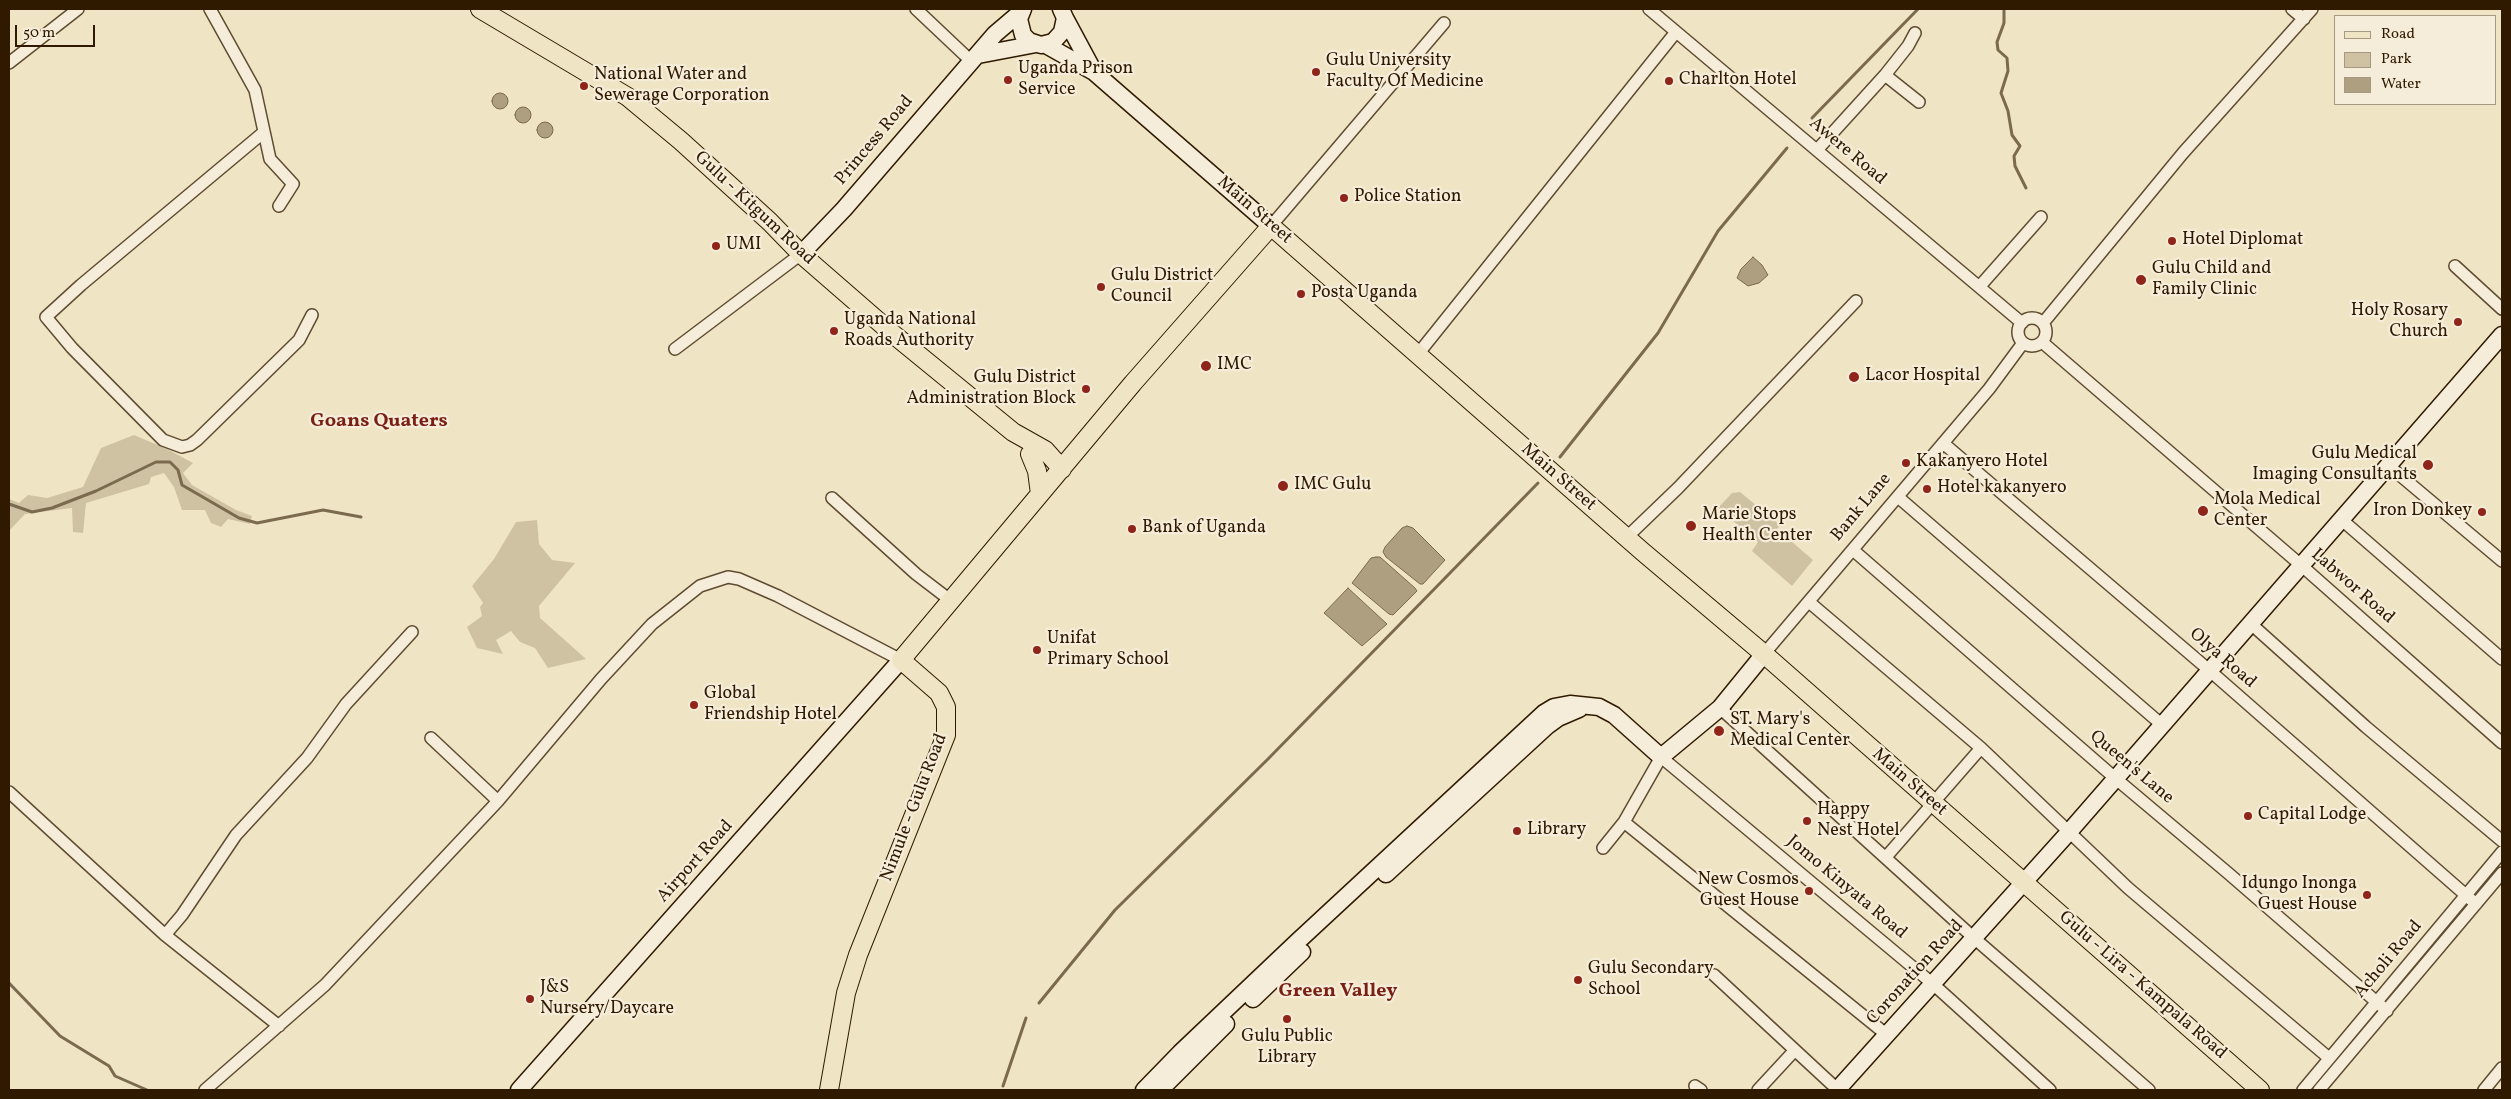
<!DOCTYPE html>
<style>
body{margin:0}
#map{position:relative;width:2511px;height:1099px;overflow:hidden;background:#efe4c4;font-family:Vollkorn,serif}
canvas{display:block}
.frame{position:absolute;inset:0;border:10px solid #2f1a00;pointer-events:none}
.legend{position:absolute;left:2334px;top:15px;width:162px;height:90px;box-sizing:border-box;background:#f5edd9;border:1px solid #a69982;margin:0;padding:6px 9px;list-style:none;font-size:15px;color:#2f1a00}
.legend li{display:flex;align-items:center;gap:10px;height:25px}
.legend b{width:25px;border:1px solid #a69982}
.scale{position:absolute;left:15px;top:25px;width:80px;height:22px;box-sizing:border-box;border:2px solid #2f1a00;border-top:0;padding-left:6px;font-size:15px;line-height:18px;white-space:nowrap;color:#2f1a00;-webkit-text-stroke:4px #f5edd9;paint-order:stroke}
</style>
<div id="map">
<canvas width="2511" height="1099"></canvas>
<div class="frame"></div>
<ul class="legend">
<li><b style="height:6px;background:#efe4c4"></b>Road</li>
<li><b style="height:14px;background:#cec2a3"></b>Park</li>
<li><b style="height:14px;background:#ae9f81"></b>Water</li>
</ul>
<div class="scale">50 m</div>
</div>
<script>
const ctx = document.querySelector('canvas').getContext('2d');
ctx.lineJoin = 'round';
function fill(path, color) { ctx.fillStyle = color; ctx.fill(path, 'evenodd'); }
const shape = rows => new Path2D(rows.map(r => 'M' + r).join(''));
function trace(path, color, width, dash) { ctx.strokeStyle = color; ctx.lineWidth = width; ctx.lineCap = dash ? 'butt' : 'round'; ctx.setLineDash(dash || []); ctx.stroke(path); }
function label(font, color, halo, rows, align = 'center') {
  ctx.font = font + ' Vollkorn,serif'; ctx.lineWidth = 4.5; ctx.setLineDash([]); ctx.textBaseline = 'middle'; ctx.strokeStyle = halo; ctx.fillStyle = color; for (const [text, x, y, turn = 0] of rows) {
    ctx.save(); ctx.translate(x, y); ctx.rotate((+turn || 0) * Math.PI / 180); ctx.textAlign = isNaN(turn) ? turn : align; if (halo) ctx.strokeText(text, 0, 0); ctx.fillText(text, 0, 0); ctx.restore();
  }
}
const green = shape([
 [134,435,167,449,193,463,183,473,192,485,236,510,252,516,250,524,228,519,221,527,211,523,205,510,182,510,174,487,164,473,151,477,149,484,86,503,83,533,73,532,72,508,25,514,9,531,9,499,19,503,28,495,47,498,83,487,101,448],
 [1740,492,1780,525,1777,529,1813,560,1792,586,1752,551,1758,542,1718,508,1732,493],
 [537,520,539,544,552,560,575,563,539,606,540,618,586,659,548,668,535,648,520,642,511,631,496,640,503,654,477,648,467,627,482,616,480,607,483,603,472,586,494,559,516,522]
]);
const water = shape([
 '492 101a8 8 0 1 1 16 0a8 8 0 1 1-16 0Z',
 '515 115a8 8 0 1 1 16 0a8 8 0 1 1-16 0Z',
 '537 130a8 8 0 1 1 16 0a8 8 0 1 1-16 0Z',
 [1753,257,1762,265,1768,275,1759,283,1748,286,1737,278,1741,269,1753,257],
 [1407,526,1413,528,1445,560,1423,584,1420,584,1386,557,1383,552,1385,547,1402,528,1407,526],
 [1376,557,1380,557,1415,588,1417,591,1393,615,1389,614,1352,583,1371,558,1376,557],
 [1348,588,1387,624,1362,646,1324,613,1348,588]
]);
const stream = shape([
 [2004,9,2004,23,1997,42,1998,50,2007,58,2008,71,2001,93,2008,111,2012,135,2020,146,2014,156,2015,166,2026,188],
 [1812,118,1918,9],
 [1560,457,1658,333,1718,231,1787,148],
 [9,504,32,512,52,508,96,491,156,462,170,462,178,470,182,485,239,518,257,523,323,510,361,517],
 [9,983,60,1036,109,1066,115,1076,147,1090],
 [1039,1003,1115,910,1268,759,1538,483],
 [1003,1086,1026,1018]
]);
const street = shape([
 [210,9,255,90,270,159,293,184,279,206],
 [916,9,971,61],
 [1649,9,2022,323],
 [2292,9,2304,19],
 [9,63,78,9],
 [1885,75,1919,102],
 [264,132,81,285,46,317,72,348,163,440,182,447,190,445,197,440,299,340,312,315],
 [1817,150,1885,75,1908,46,1915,33],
 [1271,226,1444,23],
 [2455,266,2502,309],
 [1980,286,2041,217],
 '2018 332a14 14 0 1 1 28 0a14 14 0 1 1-28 0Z',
 [2043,323,2183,153,2312,9],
 [2042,342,2302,566,2502,743],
 [675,349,801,254],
 [1418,354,1676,32],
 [1943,443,2209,670,2476,904],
 [2389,466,2502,561],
 [1898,497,2161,724],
 [832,498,916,574,950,600],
 [2342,520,2502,659],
 [1627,537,1678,488,1856,301],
 [1853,550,2115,778,2228,873,2387,1011],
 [1809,602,1981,748,2128,888,2329,1058],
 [2250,623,2366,727,2502,841],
 [1764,654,1989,389,2023,343],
 [1720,708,1974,938,2149,1090],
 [431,738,498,801],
 [9,792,165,935,279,1026],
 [1624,822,1887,1035],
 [1603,848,1624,822,1661,757,1933,984,2050,1090],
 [1886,857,1981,748],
 [165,935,182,915,236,835,307,758,346,704,412,632],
 [1714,975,1838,1090],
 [1695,1086,1701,1090],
 [205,1090,325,985,498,801,601,679,652,624,700,586,728,577,739,579,778,596,901,660],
 [1758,1090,1795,1050],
 [2303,1090,2502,852],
 [2319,1090,2502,873],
 [2484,1090,2502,1068]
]);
const secondary = shape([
 [1023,9,1019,19,1023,35,1029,41,1041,45,1053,42,1062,32,1065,18,1061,9],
 [1065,18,1094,72],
 [1046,45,1094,72,1271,226],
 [978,55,1036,44],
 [801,254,844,209,995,34,1022,11],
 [1386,874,1547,726,1558,718,1579,709],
 [1253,999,1302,952],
 [519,1090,901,660],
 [1144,1090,1180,1053,1297,942,1544,713,1554,707,1570,704,1599,707,1614,715,1661,757,1720,708,1764,654],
 [1160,1090,1226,1024],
 [1837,1090,2069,832,2502,335]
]);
const primary = shape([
 [480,9,628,97,681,141,770,222,801,254,893,334,1013,432,1045,450,1062,469],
 [1030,454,1037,471,1040,494],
 [829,1090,846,993,858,955,946,735,946,707,939,693,901,660,1133,383,1271,226,1643,552,1764,654,2260,1090]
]);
const markers = [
 [1316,72,5,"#8f2418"],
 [1008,80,5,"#8f2418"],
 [1669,81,5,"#8f2418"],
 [584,86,5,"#8f2418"],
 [1344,198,5,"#8f2418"],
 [2172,241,5,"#8f2418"],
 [716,246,5,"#8f2418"],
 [2141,280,6,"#8f2418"],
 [1101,287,5,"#8f2418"],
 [1301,294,5,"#8f2418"],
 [2458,322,5,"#8f2418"],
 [834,331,5,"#8f2418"],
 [1206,366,6,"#8f2418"],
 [1854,377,6,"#8f2418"],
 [1086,389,5,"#8f2418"],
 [1906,463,5,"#8f2418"],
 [2428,465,6,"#8f2418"],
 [1283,486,6,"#8f2418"],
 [1927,489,5,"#8f2418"],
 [2203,511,6,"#8f2418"],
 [2482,512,5,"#8f2418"],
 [1691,526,6,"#8f2418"],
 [1132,529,5,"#8f2418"],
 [1037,650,5,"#8f2418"],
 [694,705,5,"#8f2418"],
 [1719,731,6,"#8f2418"],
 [2248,816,5,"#8f2418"],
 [1807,821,5,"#8f2418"],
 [1517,831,5,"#8f2418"],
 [1809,891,5,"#8f2418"],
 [2367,895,5,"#8f2418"],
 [1578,980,5,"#8f2418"],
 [530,999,5,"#8f2418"],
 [1287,1019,5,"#8f2418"]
];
const poiNames = [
 ["Gulu University",1326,62],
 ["Faculty Of Medicine",1326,83],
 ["Uganda Prison",1018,70],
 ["Service",1018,91],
 ["National Water and",594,76],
 ["Sewerage Corporation",594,97],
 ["Charlton Hotel",1679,81],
 ["Police Station",1354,198],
 ["Hotel Diplomat",2182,241],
 ["UMI",726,246],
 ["Gulu Child and",2152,270],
 ["Family Clinic",2152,291],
 ["Gulu District",1111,277],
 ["Council",1111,298],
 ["Posta Uganda",1311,294],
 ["Holy Rosary",2448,312,"right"],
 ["Church",2448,333,"right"],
 ["Uganda National",844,321],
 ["Roads Authority",844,342],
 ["IMC",1217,366],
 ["Lacor Hospital",1865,377],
 ["Gulu District",1076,379,"right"],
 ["Administration Block",1076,400,"right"],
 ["Gulu Medical",2417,455,"right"],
 ["Imaging Consultants",2417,476,"right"],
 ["Kakanyero Hotel",1916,463],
 ["IMC Gulu",1294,486],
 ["Hotel kakanyero",1937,489],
 ["Mola Medical",2214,501],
 ["Center",2214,522],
 ["Iron Donkey",2472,512,"right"],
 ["Marie Stops",1702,516],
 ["Health Center",1702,537],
 ["Bank of Uganda",1142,529],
 ["Unifat",1047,640],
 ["Primary School",1047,661],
 ["Global",704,695],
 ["Friendship Hotel",704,716],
 ["ST. Mary's",1730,721],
 ["Medical Center",1730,742],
 ["Happy",1817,811],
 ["Nest Hotel",1817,832],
 ["Capital Lodge",2258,816],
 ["Library",1527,831],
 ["New Cosmos",1799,881,"right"],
 ["Guest House",1799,902,"right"],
 ["Idungo Inonga",2357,885,"right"],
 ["Guest House",2357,906,"right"],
 ["Gulu Secondary",1588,970],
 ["School",1588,991],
 ["J&S",540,989],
 ["Nursery/Daycare",540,1010],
 ["Gulu Public",1287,1038,"center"],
 ["Library",1287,1059,"center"]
];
const streetNames = [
 ["Princess Road",875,141,-50],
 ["Awere Road",1847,152,40],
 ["Gulu - Kitgum Road",754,209,43],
 ["Main Street",1254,211,41],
 ["Main Street",1558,478,41],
 ["Bank Lane",1862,508,-50],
 ["Labwor Road",2352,587,41],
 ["Olya Road",2222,659,41],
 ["Queen's Lane",2131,768,40],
 ["Main Street",1909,783,41],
 ["Nimule - Gulu Road",915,808,-69],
 ["Airport Road",696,862,-48],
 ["Jomo Kinyata Road",1846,888,40],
 ["Acholi Road",2389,960,-50],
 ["Coronation Road",1916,973,-48],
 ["Gulu - Lira - Kampala Road",2142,986,41]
];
const quarterNames = [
 ["Goans Quaters",379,422],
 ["Green Valley",1338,992]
];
fill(green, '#cec2a3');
fill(water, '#ae9f81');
trace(water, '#7b6a4d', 1);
trace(stream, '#7b6a4d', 3);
trace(street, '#5f4c31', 14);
trace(secondary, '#2f1a00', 19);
trace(primary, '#2f1a00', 20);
trace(street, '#f5edd9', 11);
trace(secondary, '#f5edd9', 16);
trace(primary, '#efe4c4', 18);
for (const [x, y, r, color] of markers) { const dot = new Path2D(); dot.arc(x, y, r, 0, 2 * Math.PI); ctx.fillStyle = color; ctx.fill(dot); trace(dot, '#f5edd9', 2); }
label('18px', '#2f1a00', '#f5edd9', poiNames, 'left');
label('18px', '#2f1a00', '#f5edd9', streetNames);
label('bold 20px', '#7a1f14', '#f5edd9', quarterNames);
</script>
